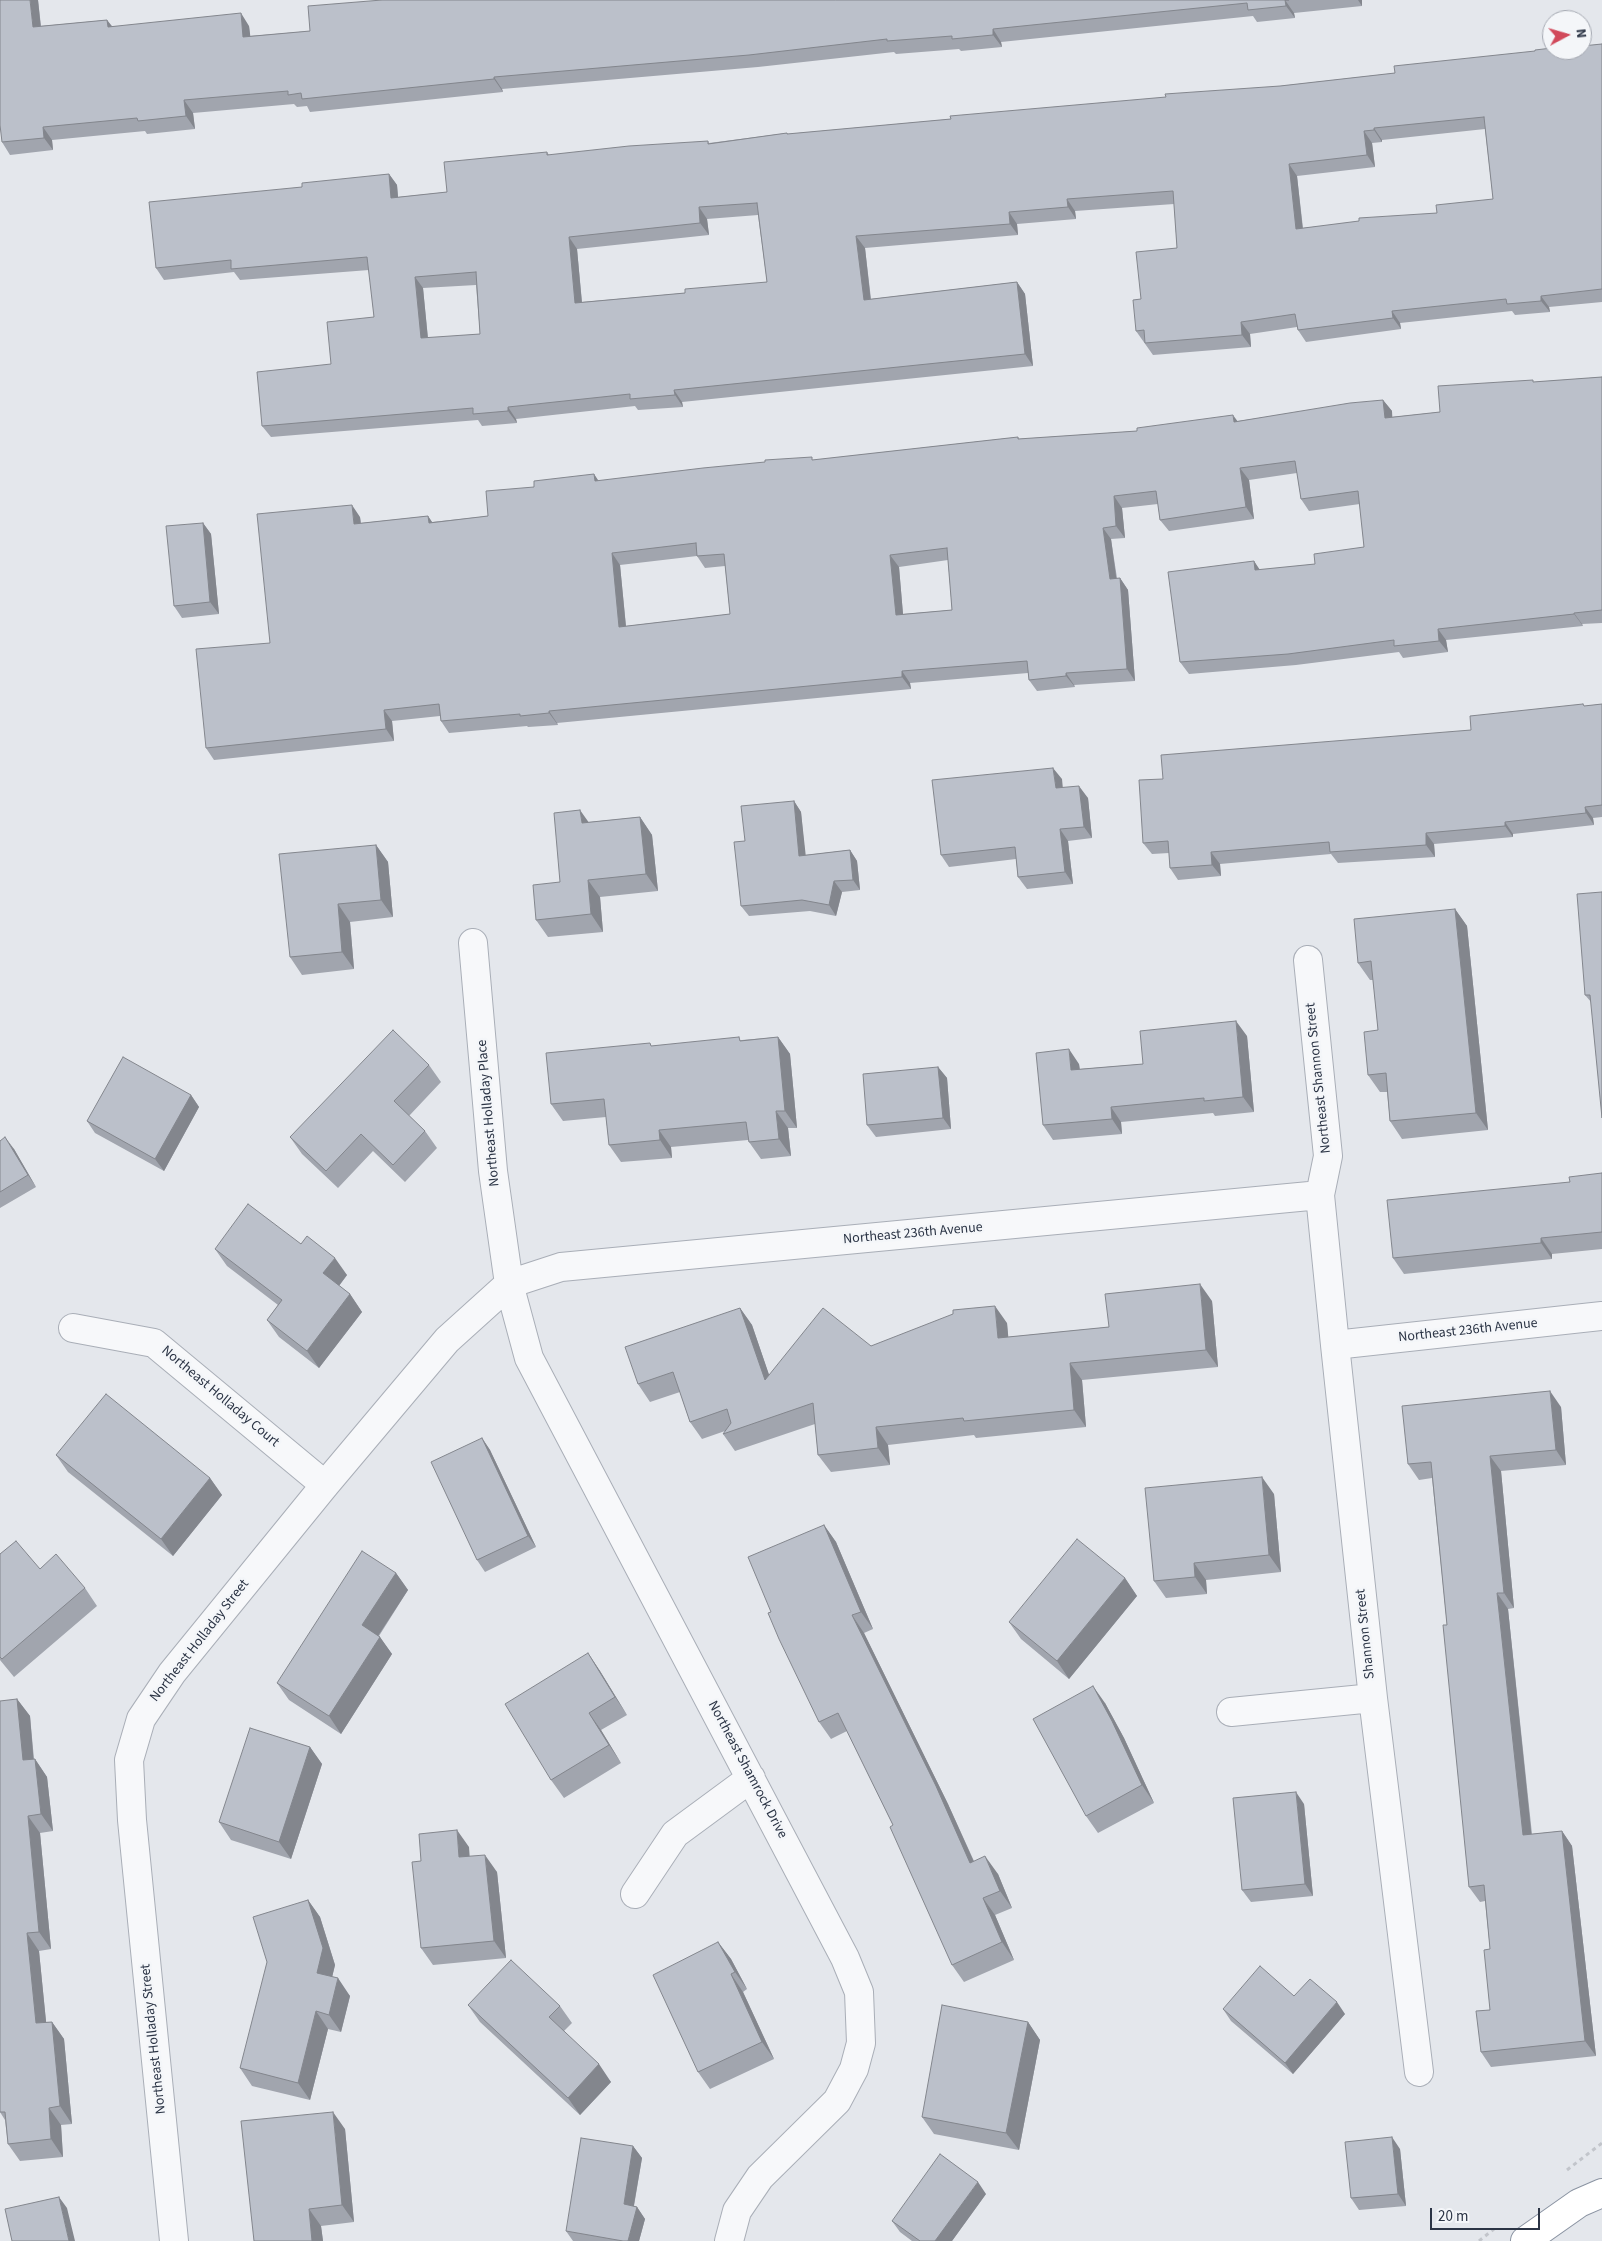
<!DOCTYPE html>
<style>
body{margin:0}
#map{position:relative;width:1602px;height:2241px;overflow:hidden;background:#e4e7ec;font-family:"Source Sans 3",sans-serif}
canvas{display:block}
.north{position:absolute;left:1542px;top:10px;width:50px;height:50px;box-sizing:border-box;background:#f4f6f9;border:1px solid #a4a8b1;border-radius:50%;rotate:84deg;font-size:14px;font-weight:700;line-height:20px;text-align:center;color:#2b3445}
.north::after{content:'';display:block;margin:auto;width:18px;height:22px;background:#d1495b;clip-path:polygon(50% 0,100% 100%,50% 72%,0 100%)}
.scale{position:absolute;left:1430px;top:2208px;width:110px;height:22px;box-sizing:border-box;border:2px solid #2b3445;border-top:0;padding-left:6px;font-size:15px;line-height:18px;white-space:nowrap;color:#2b3445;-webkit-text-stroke:4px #f4f6f9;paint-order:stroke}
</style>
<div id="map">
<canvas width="1602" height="2241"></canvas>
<div class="north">N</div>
<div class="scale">20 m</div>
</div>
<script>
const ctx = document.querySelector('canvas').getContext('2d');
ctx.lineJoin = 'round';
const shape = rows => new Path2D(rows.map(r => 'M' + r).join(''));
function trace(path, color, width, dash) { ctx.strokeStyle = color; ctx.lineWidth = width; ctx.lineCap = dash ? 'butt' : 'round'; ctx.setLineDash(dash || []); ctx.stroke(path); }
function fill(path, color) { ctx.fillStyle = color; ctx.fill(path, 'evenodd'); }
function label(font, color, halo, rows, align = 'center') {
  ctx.font = font + ' "Source Sans 3",sans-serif'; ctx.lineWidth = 5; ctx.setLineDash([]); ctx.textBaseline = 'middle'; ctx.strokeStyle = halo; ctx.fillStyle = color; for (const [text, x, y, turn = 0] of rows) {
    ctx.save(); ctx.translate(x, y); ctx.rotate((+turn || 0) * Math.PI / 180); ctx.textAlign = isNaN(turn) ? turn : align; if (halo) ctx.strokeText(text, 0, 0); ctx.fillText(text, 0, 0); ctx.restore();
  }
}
const path = shape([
 [1567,2170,1602,2143],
 [1479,2241,1494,2229]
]);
const minor = shape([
 [473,943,493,1171,509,1284,529,1358,845,1958,859,1992,861,2043,854,2069,837,2101,760,2177,737,2211,729,2241],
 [1308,960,1328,1156,1320,1195,1335,1345,1373,1698,1419,2072],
 [73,1328,154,1343,325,1485],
 [1335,1345,1602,1316],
 [1231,1712,1373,1698],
 [635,1894,675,1834,751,1778],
 [174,2241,132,1820,129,1760,141,1719,172,1673,325,1485,447,1340,509,1284,561,1267,1320,1195]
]);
const trunk = shape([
 [1525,2241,1579,2203,1602,2193]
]);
const wall = shape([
 [38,0,41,26,107,20,112,26,249,26,250,36,310,31,382,0,1362,0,1362,6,1294,13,1295,18,1257,22,1253,16,1001,42,1002,47,961,51,959,49,896,54,894,52,758,67,502,89,503,92,310,112,307,106,297,107,294,104,193,113,195,129,147,134,145,131,52,140,53,150,10,155,2,142],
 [1602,44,1602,302,1549,307,1550,312,1515,315,1512,311,1400,323,1401,329,1306,342,1298,330,1297,327,1250,334,1251,347,1153,355,1136,331,1141,299,1177,248,1174,204,1075,211,1076,219,1017,224,1018,235,865,248,871,299,1017,282,1025,294,1033,366,682,402,683,407,638,410,635,406,516,419,517,423,482,426,478,420,271,437,262,426,331,364,374,317,369,270,240,280,234,272,164,280,156,268,302,187,389,174,397,185,398,197,447,192,547,152,549,155,708,141,709,143,787,133,788,134,951,119,1280,86,1395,73],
 [1485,129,1493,199,1437,213,1303,228,1297,176,1375,167,1372,143,1382,142,1382,140],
 [758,215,767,282,685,293,582,302,577,249,709,235,707,219],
 [476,285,480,334,428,338,423,288],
 [1602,377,1602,623,1582,624,1583,626,1446,640,1448,652,1403,658,1399,652,1296,665,1189,674,1180,662,1254,561,1259,570,1315,564,1364,547,1360,504,1309,511,1301,499,1297,473,1249,480,1254,519,1169,531,1160,520,1158,504,1122,508,1125,538,1111,539,1117,578,1120,578,1128,590,1135,681,1074,685,1075,687,1037,691,1029,680,1028,673,910,683,911,689,557,723,558,725,528,727,527,726,449,733,441,721,440,716,392,721,394,741,214,760,206,748,270,643,360,517,361,523,428,516,432,522,488,516,534,487,594,474,598,481,814,460,1018,437,1019,439,1137,431,1238,421,1383,400,1392,411,1392,417,1440,412,1535,382],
 [697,556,705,568,725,566,730,614,626,626,620,565],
 [948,560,952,610,903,614,899,567],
 [203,523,211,534,219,614,182,618,174,606],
 [1602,704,1602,817,1593,818,1594,825,1513,834,1513,837,1434,844,1435,857,1338,863,1331,854,1220,864,1221,876,1178,880,1170,868,1169,853,1152,854,1143,843,1163,779,1471,730,1585,706],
 [1062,779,1062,788,1088,798,1092,838,1068,841,1073,884,1027,889,1018,877,1016,859,949,867,941,855],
 [794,801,801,812,805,855,850,850,857,861,860,890,842,892,836,916,810,911,749,916,741,906,745,841],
 [640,817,652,835,658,891,600,897,603,932,548,937,536,920,560,882,589,822],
 [376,845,388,862,393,917,350,922,354,969,302,975,290,957],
 [1602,892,1591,1002,1585,995],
 [1455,909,1467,926,1488,1130,1402,1139,1390,1121,1387,1092,1380,1092,1368,1075,1378,1030,1373,980,1370,980,1358,963],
 [1247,1036,1254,1112,1215,1116,1213,1113,1121,1122,1122,1134,1053,1140,1043,1125,1079,1064,1080,1069,1143,1064],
 [778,1037,790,1054,797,1128,788,1128,791,1156,761,1159,749,1142,748,1140,671,1147,672,1158,621,1162,609,1145,606,1117,563,1121,551,1104,653,1046,742,1040],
 [429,1065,441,1082,409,1116,425,1131,437,1148,405,1182,373,1151,338,1188,302,1154,290,1137],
 [938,1067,947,1078,951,1129,876,1137,867,1125],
 [191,1095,199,1107,164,1171,95,1133,87,1121],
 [0,1141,14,1149,36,1187,0,1208],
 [1602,1173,1602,1249,1552,1254,1552,1259,1404,1274,1393,1258,1570,1182],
 [301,1244,347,1275,339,1286,350,1294,362,1312,319,1368,279,1337,267,1320,278,1305,227,1266,215,1249],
 [1212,1301,1218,1367,1082,1380,1086,1427,976,1438,974,1435,888,1445,890,1465,831,1472,818,1455,815,1424,735,1451,723,1434,725,1431,702,1439,690,1422,680,1392,650,1402,638,1384,740,1308,752,1325,769,1375,871,1346,1007,1323,1008,1337,1109,1327],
 [1561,1407,1566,1465,1501,1471,1514,1608,1508,1609,1532,1834,1562,1831,1572,1846,1596,2056,1491,2067,1481,2052,1490,2010,1490,1949,1485,1901,1480,1902,1469,1887,1447,1625,1432,1478,1419,1480,1408,1464],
 [482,1438,490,1450,536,1547,485,1572,477,1560],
 [56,1455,210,1478,222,1495,173,1556,68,1472],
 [1274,1494,1281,1572,1206,1580,1207,1594,1166,1598,1154,1581],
 [824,1525,836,1542,873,1629,864,1633,948,1804,974,1861,998,1874,1012,1908,995,1915,1014,1960,964,1982,952,1965,893,1825,847,1731,831,1739,819,1722,771,1612],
 [0,1554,40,1569,85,1588,97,1606,14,1677,0,1660],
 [396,1573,408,1590,379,1636,392,1654,341,1734,289,1700,277,1683],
 [1125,1578,1137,1596,1069,1679,1021,1639,1009,1622],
 [588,1653,600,1671,627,1715,601,1730,621,1763,564,1798,551,1780],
 [17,1699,30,1716,34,1759,35,1759,47,1777,53,1831,40,1833,51,1949,39,1951,46,2022,52,2022,64,2039,72,2124,61,2125,63,2157,20,2161,8,2144,5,2120,0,2112],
 [1105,1703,1124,1738,1154,1803,1098,1833,1086,1816],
 [310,1747,322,1764,291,1859,231,1840,219,1822],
 [1304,1804,1313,1896,1251,1902,1242,1890],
 [469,1847,469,1857,497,1872,506,1958,433,1965,421,1948,421,1861],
 [308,1900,320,1917,335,1965,332,1977,350,1996,341,2032,328,2029,310,2100,252,2086,240,2068],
 [718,1942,731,1959,747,1989,743,1992,774,2059,710,2089,698,2072],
 [1294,1996,1345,2014,1293,2074,1231,2021,1223,2009],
 [468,2005,560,2006,572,2023,564,2031,611,2082,580,2115,480,2022],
 [1028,2022,1040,2040,1019,2150,934,2134,922,2117],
 [345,2129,354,2222,321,2226,323,2241,254,2241],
 [633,2146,642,2158,634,2206,637,2207,645,2219,639,2241,573,2241,566,2231],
 [1400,2149,1406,2206,1359,2210,1351,2198],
 [986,2194,952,2241,912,2241,900,2232,892,2221]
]);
const shadedWall = shape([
 [30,0,38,0,42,39,33,27],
 [1285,0,1294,13,1295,18,1286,6],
 [1358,0,1362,0,1362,6],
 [241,13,249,26,252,49,243,37],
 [107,20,116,32,108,27],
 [993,29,1001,42,1002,47,993,35],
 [494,77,502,89,503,92,494,79],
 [184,100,193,113,195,129,186,116],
 [43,127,52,140,53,150,44,138],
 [1374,128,1382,140,1382,142,1374,130],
 [1364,131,1372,143,1375,167,1367,155],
 [1289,164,1297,176,1304,241,1296,229],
 [389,174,397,185,399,209,391,198],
 [1067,199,1075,211,1076,219,1068,207],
 [699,207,707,219,709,235,700,223],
 [1009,212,1017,224,1018,235,1010,224],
 [856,236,865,248,872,312,864,300],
 [569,237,577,249,583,315,575,303],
 [415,277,423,288,429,350,421,338],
 [1017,282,1025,294,1033,366,1025,354],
 [1541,296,1549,307,1550,312,1541,301],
 [1392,311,1400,323,1401,329,1393,318],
 [1241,322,1250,334,1251,347,1242,335],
 [674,390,682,402,683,407,675,395],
 [1383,400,1392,411,1393,430,1385,418],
 [508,407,516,419,517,423,508,411],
 [1233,415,1241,426,1234,422],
 [1240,468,1249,480,1254,519,1246,507],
 [594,474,602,486,595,481],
 [1114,496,1122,508,1125,538,1116,526],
 [352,505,360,517,362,536,354,524],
 [428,516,436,528,429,523],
 [203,523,211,534,219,614,210,602],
 [1103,528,1111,539,1118,591,1110,579],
 [612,553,620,565,627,638,619,627],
 [890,555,899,567,904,626,896,615],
 [1254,561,1262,573,1255,570],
 [1120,578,1128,590,1135,681,1127,669],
 [1574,613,1582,624,1583,626,1574,614],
 [1438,629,1446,640,1448,652,1439,641],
 [902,671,910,683,911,689,902,677],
 [1066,673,1074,685,1075,687,1066,676],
 [384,710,392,721,394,741,386,729],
 [549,711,557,723,558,725,549,713],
 [1053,768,1062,779,1064,800,1056,788],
 [1079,786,1088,798,1092,838,1084,827],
 [794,801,801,812,807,867,799,856],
 [1585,807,1593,818,1594,825,1586,813],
 [580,810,592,827,582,823],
 [640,817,652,835,658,891,646,874],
 [1505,822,1513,834,1513,837,1505,826],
 [1060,829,1068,841,1073,884,1065,872],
 [1426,833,1434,844,1435,857,1426,845],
 [376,845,388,862,393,917,381,900],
 [850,850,857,861,860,890,853,880],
 [1211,852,1220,864,1221,876,1212,865],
 [588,880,600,897,603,932,591,914],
 [834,881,842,892,836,916,829,905],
 [338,904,350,922,354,969,342,952],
 [1455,909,1467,926,1488,1130,1476,1113],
 [1236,1021,1247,1036,1254,1112,1243,1097],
 [778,1037,790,1054,797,1128,785,1111],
 [1069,1049,1079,1064,1081,1085,1071,1070],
 [938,1067,947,1078,951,1129,943,1118],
 [191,1095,199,1107,164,1171,155,1159],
 [1111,1107,1121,1122,1122,1134,1112,1119],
 [776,1111,788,1128,791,1156,779,1139],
 [659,1130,671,1147,672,1158,660,1140],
 [5,1137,14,1149,36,1187,28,1175],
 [1541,1238,1552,1254,1552,1259,1541,1243],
 [335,1258,347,1275,335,1291,323,1273],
 [1200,1284,1212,1301,1218,1367,1206,1350],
 [350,1294,362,1312,319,1368,307,1351],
 [995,1306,1007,1323,1010,1355,998,1338],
 [740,1308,752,1325,777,1398,765,1380],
 [1070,1363,1082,1380,1086,1427,1074,1410],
 [1550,1391,1561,1407,1566,1465,1556,1450],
 [876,1427,888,1445,890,1465,878,1448],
 [482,1438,490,1450,536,1547,528,1536],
 [1490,1456,1501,1471,1514,1608,1504,1593],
 [1262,1477,1274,1494,1281,1572,1269,1555],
 [210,1478,222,1495,173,1556,161,1539],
 [824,1525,836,1542,873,1629,861,1612],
 [1194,1563,1206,1580,1207,1594,1195,1577],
 [396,1573,408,1590,374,1642,362,1625],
 [1125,1578,1137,1596,1069,1679,1057,1661],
 [1497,1593,1508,1609,1533,1850,1523,1835],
 [852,1615,864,1633,948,1804,982,1880,970,1863],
 [380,1637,392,1654,341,1734,329,1716],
 [588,1653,600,1671,627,1715,615,1697],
 [1093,1686,1105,1703,1124,1738,1154,1803,1142,1785],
 [17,1699,30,1716,35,1778,23,1760],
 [589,1713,601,1730,621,1763,609,1745],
 [310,1747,322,1764,291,1859,279,1842],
 [35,1759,47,1777,53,1831,41,1814],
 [1296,1792,1304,1804,1313,1896,1305,1884],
 [28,1816,40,1833,51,1949,39,1932],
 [457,1830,469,1847,471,1875,459,1857],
 [1562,1831,1572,1846,1596,2056,1585,2041],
 [485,1855,497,1872,506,1958,494,1941],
 [985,1856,998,1874,1012,1908,1000,1891],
 [983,1898,995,1915,1014,1960,1002,1942],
 [308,1900,320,1917,335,1965,329,1990,317,1973],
 [27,1933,39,1951,48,2041,36,2023],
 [718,1942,731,1959,747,1989,735,1972],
 [731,1974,743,1992,774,2059,762,2042],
 [338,1978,350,1996,341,2032,329,2015],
 [1337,2002,1345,2014,1293,2074,1285,2063],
 [316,2011,328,2029,310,2100,298,2083],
 [52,2022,64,2039,72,2124,60,2106],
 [1028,2022,1040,2040,1019,2150,1006,2133],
 [599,2064,611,2082,580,2115,568,2098],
 [49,2108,61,2125,63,2157,51,2139],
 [333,2112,345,2129,354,2222,342,2205],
 [1392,2137,1400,2149,1406,2206,1398,2194],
 [633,2146,642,2158,632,2216,624,2204],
 [978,2182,986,2194,952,2241,935,2241],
 [59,2197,67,2208,75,2241,69,2241],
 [637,2207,645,2219,639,2241,628,2241],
 [309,2209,321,2226,323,2241,312,2241]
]);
const building = shape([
 [0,0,30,0,33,27,107,20,108,27,241,13,243,37,310,31,308,6,382,0,1289,0,1285,0,1286,6,1248,10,1247,3,993,29,993,35,952,39,952,36,887,41,887,39,749,55,494,77,494,79,302,99,301,93,288,95,288,91,184,100,186,116,138,121,137,118,43,127,44,138,2,142,0,125,0,0],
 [1602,44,1602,289,1541,296,1541,301,1507,304,1506,299,1392,311,1393,318,1298,330,1295,314,1241,322,1242,335,1145,343,1144,330,1136,331,1133,300,1141,299,1136,252,1177,248,1173,191,1067,199,1068,207,1009,212,1010,224,856,236,864,300,1017,282,1025,354,674,390,675,395,630,399,630,394,508,407,508,411,473,414,473,408,262,426,257,372,331,364,327,322,374,317,367,257,231,269,231,260,156,268,149,202,302,187,302,183,389,174,391,198,447,192,444,162,547,152,547,155,629,146,708,141,708,144,787,133,787,134,951,119,950,116,1166,97,1165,94,1280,86,1395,73,1394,66,1535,51,1535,50,1552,48,1552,50,1582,50,1582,46,1602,44],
 [1484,117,1493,199,1436,205,1437,213,1359,218,1359,221,1296,229,1289,164,1367,155,1364,131,1374,130,1374,128,1484,117],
 [757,203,767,282,685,289,685,293,575,303,569,237,700,223,699,207,757,203],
 [476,272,480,334,421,338,415,277,476,272],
 [1602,377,1602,610,1574,613,1574,614,1438,629,1439,641,1394,646,1394,640,1288,654,1180,662,1168,572,1254,561,1255,570,1315,564,1314,554,1364,547,1358,491,1301,499,1295,461,1240,468,1246,507,1160,520,1156,491,1114,496,1116,526,1103,528,1110,579,1120,578,1127,669,1066,673,1066,676,1029,680,1027,661,902,671,902,677,549,711,549,713,520,716,520,714,441,721,439,704,384,710,386,729,206,748,196,649,270,643,257,514,352,505,354,524,428,516,429,523,488,516,486,491,534,487,534,481,594,474,595,481,703,468,765,462,765,460,812,457,812,460,1018,437,1018,439,1137,431,1137,428,1233,415,1234,422,1350,403,1383,400,1385,418,1440,412,1438,386,1533,380,1533,382,1602,377],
 [696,543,697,556,724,554,730,614,619,627,612,553,696,543],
 [947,548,952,610,896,615,890,555,947,548],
 [203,523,210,602,174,606,166,526,203,523],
 [1583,704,1584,706,1602,704,1602,805,1585,807,1586,813,1505,822,1505,826,1426,833,1426,845,1330,852,1329,842,1211,852,1212,865,1170,868,1168,841,1143,843,1139,780,1163,779,1161,755,1471,730,1470,716,1583,704],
 [1053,768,1056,788,1079,786,1084,827,1060,829,1065,872,1018,877,1015,847,941,855,932,780,1053,768],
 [794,801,799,856,850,850,853,880,834,881,829,905,802,900,741,906,734,842,745,841,741,806,794,801],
 [580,810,582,823,640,817,646,874,588,880,591,914,536,920,533,885,560,882,554,813,580,810],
 [376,845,381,900,338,904,342,952,290,957,279,854,376,845],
 [1602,892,1602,1118,1590,995,1585,995,1577,894,1602,892],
 [1455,909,1476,1113,1390,1121,1386,1073,1368,1075,1364,1032,1378,1030,1371,961,1358,963,1354,919,1455,909],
 [1236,1021,1243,1097,1204,1101,1204,1098,1111,1107,1112,1119,1043,1125,1036,1053,1069,1049,1071,1070,1143,1064,1140,1031,1236,1021],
 [393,1030,429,1065,394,1101,425,1131,393,1165,361,1134,326,1171,290,1137,393,1030],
 [739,1037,740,1041,778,1037,785,1111,776,1111,779,1139,749,1142,746,1122,659,1130,660,1140,609,1145,604,1099,551,1104,546,1053,650,1043,651,1046,739,1037],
 [123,1057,191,1095,155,1159,87,1121,123,1057],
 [938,1067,943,1118,867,1125,863,1074,938,1067],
 [5,1137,28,1175,0,1192,0,1141,5,1137],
 [1602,1173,1602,1232,1541,1238,1541,1243,1393,1258,1387,1200,1570,1182,1569,1177,1602,1173],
 [248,1204,301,1244,307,1236,335,1258,323,1273,350,1294,307,1351,267,1320,282,1300,215,1249,248,1204],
 [1200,1284,1206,1350,1070,1363,1074,1410,964,1421,963,1418,876,1427,878,1448,818,1455,813,1403,723,1434,731,1423,727,1409,690,1422,673,1372,638,1384,625,1347,740,1308,765,1380,823,1308,871,1346,953,1314,953,1310,995,1306,998,1338,1109,1327,1105,1294,1200,1284],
 [1550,1391,1556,1450,1490,1456,1504,1593,1497,1593,1523,1835,1562,1831,1585,2041,1481,2052,1476,2011,1490,2010,1484,1950,1490,1949,1484,1885,1469,1887,1443,1625,1447,1625,1431,1462,1408,1464,1402,1406,1550,1391],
 [106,1394,210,1478,161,1539,56,1455,106,1394],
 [482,1438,528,1536,477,1560,431,1462,482,1438],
 [1262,1477,1269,1555,1194,1563,1195,1577,1154,1581,1145,1488,1262,1477],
 [824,1525,861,1612,852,1615,936,1786,970,1863,985,1856,1000,1891,983,1898,1002,1942,952,1965,890,1827,893,1825,838,1713,819,1722,779,1639,768,1613,771,1612,748,1557,824,1525],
 [1077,1539,1125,1578,1057,1661,1009,1622,1077,1539],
 [16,1541,40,1569,56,1554,85,1588,2,1659,0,1657,0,1554,16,1541],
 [362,1551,396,1573,362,1625,380,1637,329,1716,277,1683,362,1551],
 [588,1653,615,1697,589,1713,609,1745,551,1780,505,1704,588,1653],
 [1093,1686,1112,1721,1142,1785,1086,1816,1033,1719,1093,1686],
 [17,1699,23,1760,35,1759,41,1814,28,1816,39,1932,27,1933,36,2023,52,2022,60,2106,49,2108,51,2139,8,2144,5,2112,0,2112,0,1701,17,1699],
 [250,1728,310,1747,279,1842,219,1822,250,1728],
 [1296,1792,1305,1884,1242,1890,1233,1798,1296,1792],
 [457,1830,459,1857,485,1855,494,1941,421,1948,412,1862,421,1861,419,1834,457,1830],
 [308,1900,323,1948,317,1973,338,1978,329,2015,316,2011,298,2083,240,2068,267,1962,253,1917,308,1900],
 [718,1942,735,1972,731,1974,762,2042,698,2072,653,1975,718,1942],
 [511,1960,560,2006,549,2017,599,2064,568,2098,468,2005,511,1960],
 [1260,1966,1294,1996,1310,1979,1337,2002,1285,2063,1223,2009,1260,1966],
 [942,2005,1028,2022,1006,2133,922,2117,942,2005],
 [333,2112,342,2205,309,2209,312,2241,254,2241,241,2121,333,2112],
 [1392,2137,1398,2194,1351,2198,1345,2142,1392,2137],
 [581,2138,633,2146,624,2204,637,2207,628,2241,623,2241,566,2231,581,2138],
 [940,2154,978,2182,935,2241,920,2241,892,2221,940,2154],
 [59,2197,69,2241,12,2241,5,2209,59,2197]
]);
const streetNames = [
 ["Northeast Shannon Street",1319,1078,-96],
 ["Northeast Holladay Place",489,1113,-95],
 ["Northeast 236th Avenue",913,1234,-5],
 ["Northeast 236th Avenue",1468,1331,-6],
 ["Northeast Holladay Court",220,1397,40],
 ["Shannon Street",1366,1634,-96],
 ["Northeast Holladay Street",200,1641,-52],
 ["Northeast Shamrock Drive",747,1770,62],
 ["Northeast Holladay Street",154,2039,-96]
];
trace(minor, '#a9aeb7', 30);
trace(trunk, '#8b94a3', 30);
trace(path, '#c2c5cb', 3, [4, 4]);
trace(minor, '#f7f8fa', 28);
trace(trunk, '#fff', 28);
fill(wall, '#a1a5ae');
fill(shadedWall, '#83868d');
fill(building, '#bbc0ca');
trace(building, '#83868d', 1);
label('14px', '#2b3445', '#f4f6f9', streetNames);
</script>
